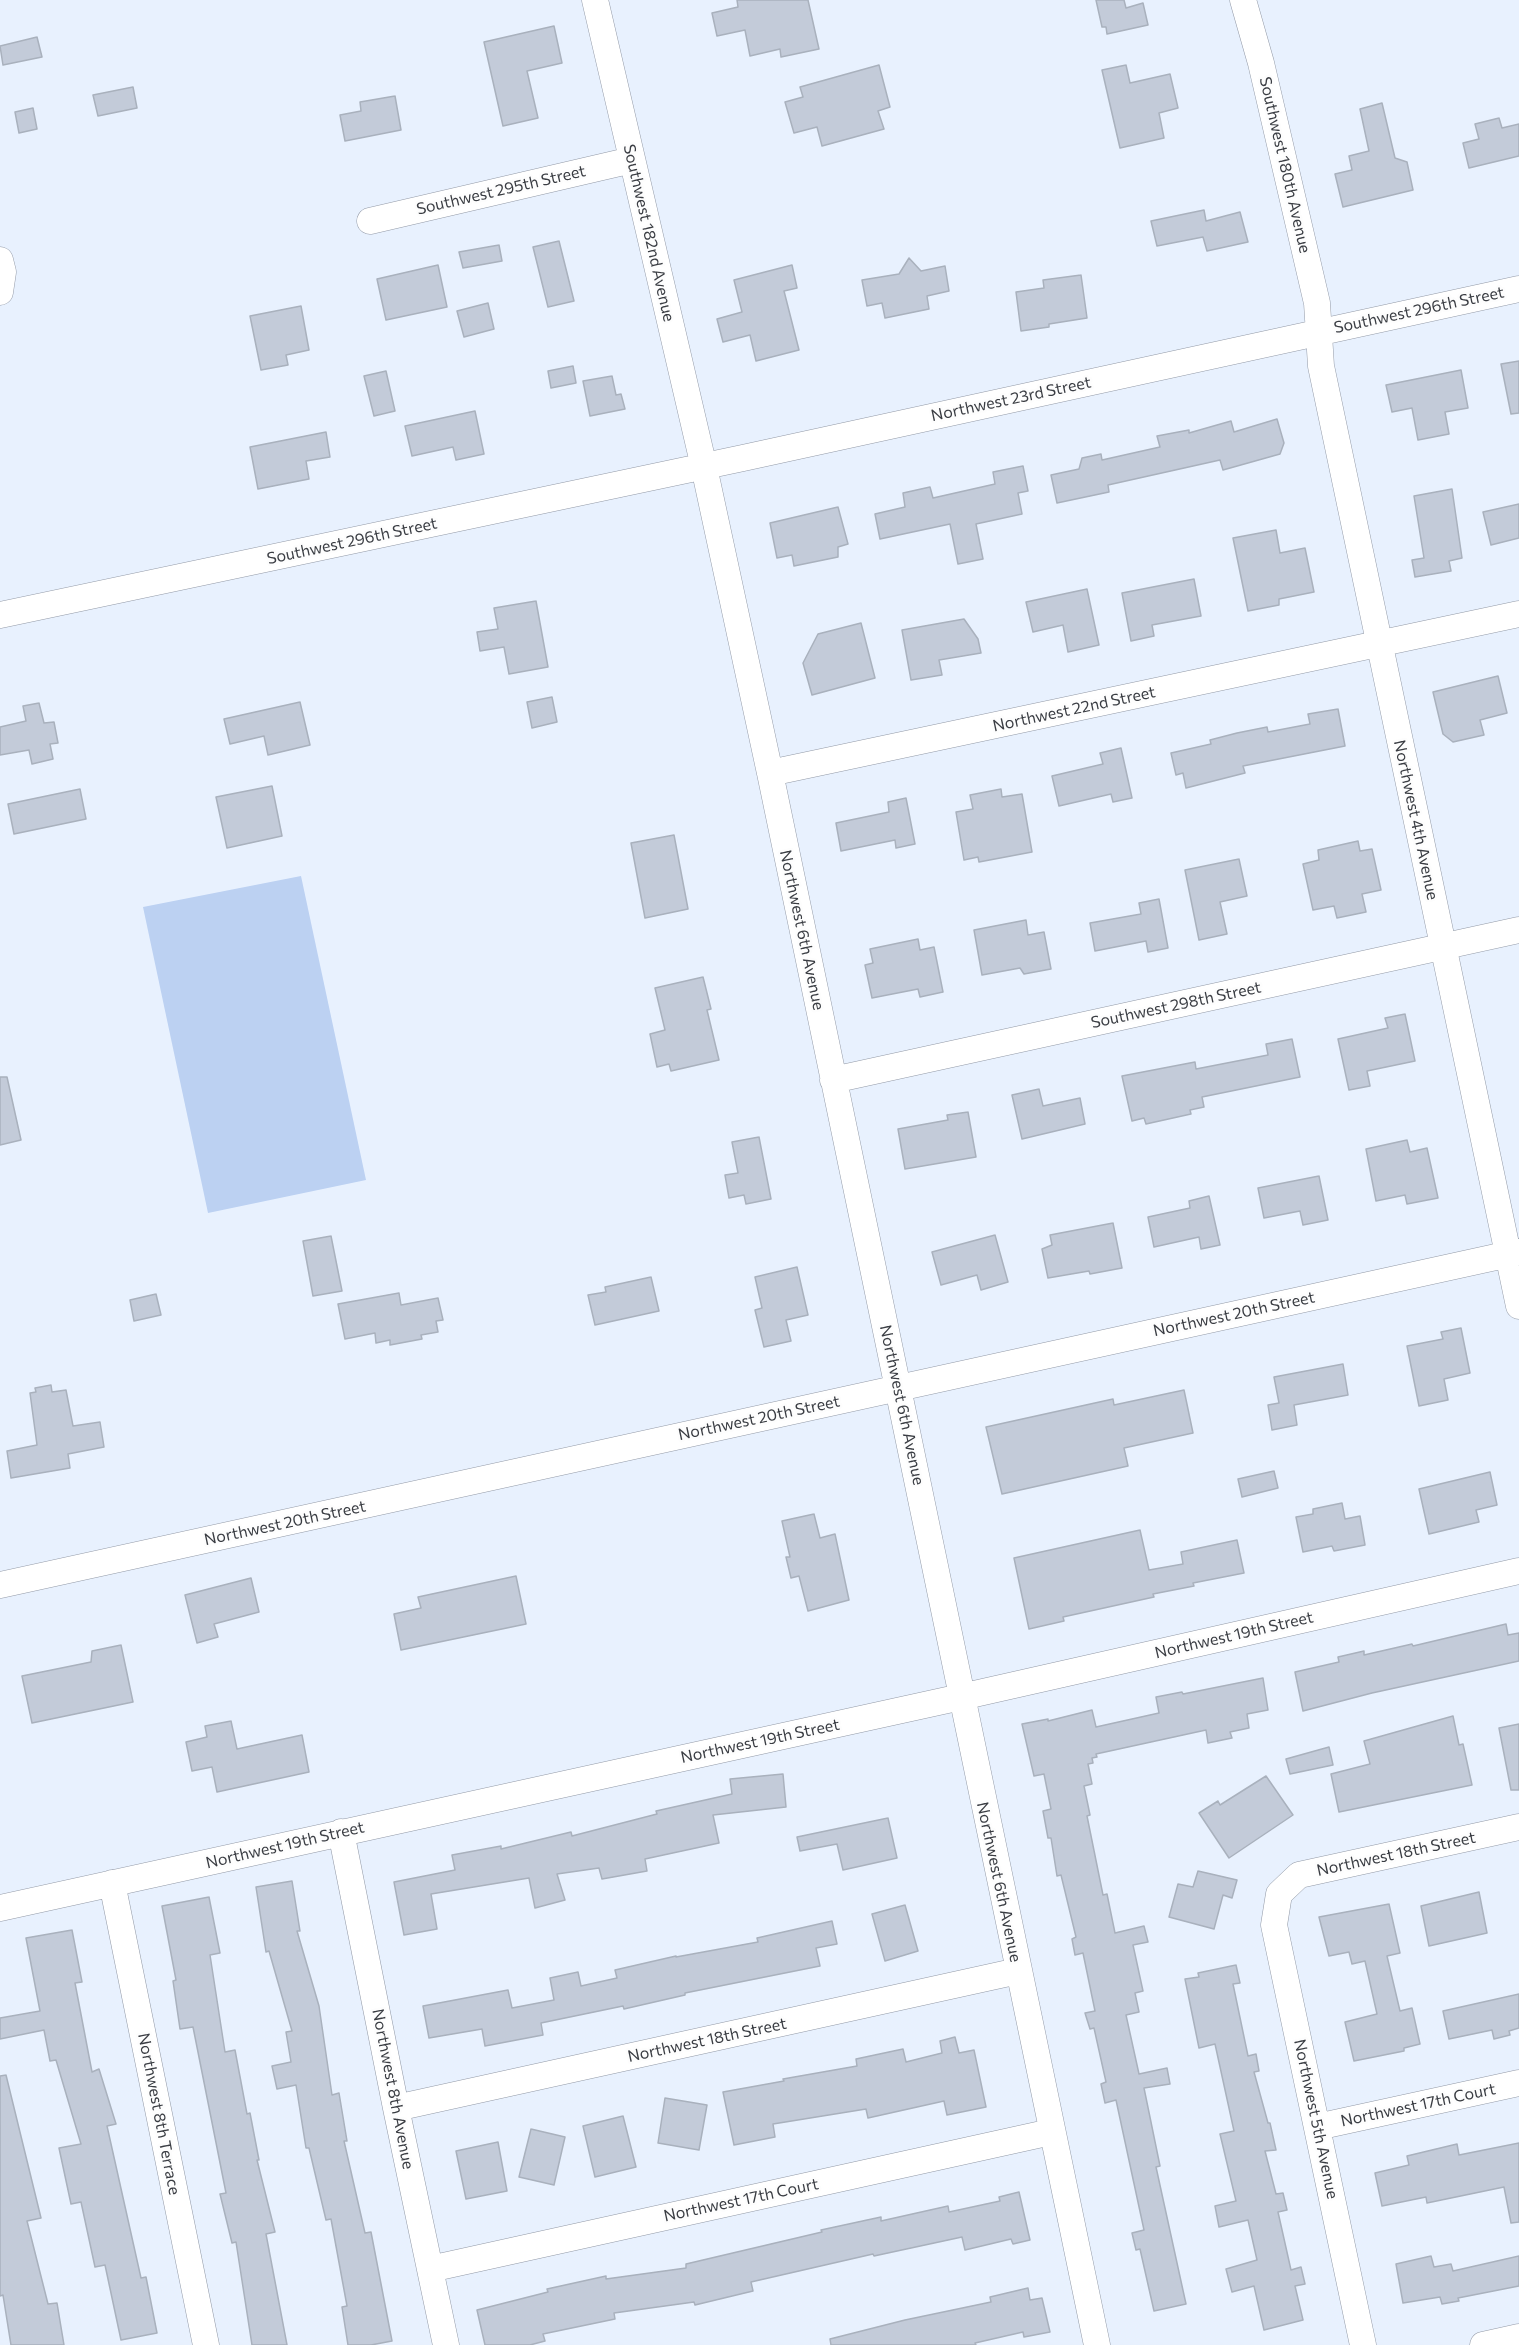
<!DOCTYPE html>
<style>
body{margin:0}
canvas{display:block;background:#e8f1fe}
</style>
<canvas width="1519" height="2345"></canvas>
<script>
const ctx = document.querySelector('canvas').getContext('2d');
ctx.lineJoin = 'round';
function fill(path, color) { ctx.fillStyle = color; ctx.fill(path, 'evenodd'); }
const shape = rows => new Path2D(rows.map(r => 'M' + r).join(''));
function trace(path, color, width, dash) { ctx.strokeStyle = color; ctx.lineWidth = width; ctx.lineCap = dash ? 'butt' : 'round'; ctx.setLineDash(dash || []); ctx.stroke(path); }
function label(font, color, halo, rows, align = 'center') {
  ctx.font = font + ' Commissioner,sans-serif'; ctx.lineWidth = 5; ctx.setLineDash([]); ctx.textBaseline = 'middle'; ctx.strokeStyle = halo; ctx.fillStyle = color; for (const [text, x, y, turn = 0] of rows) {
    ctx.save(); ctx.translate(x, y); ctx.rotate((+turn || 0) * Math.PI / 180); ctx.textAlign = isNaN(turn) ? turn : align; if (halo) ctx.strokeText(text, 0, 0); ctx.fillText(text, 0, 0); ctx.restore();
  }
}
const green = shape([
 [301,876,366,1180,208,1213,143,907]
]);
const building = shape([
 [737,0,808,0,819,49,781,57,780,49,750,56,745,30,717,36,712,13,738,7,737,0],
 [1096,0,1124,0,1126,8,1143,3,1148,25,1107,34,1106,27,1102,27,1096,0],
 [554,26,562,63,527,71,538,118,503,126,484,42,554,26],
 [37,37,42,57,3,65,0,46,37,37],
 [879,65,890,107,878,111,884,129,822,146,817,127,794,133,785,102,803,97,800,87,879,65],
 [1126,65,1130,83,1170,74,1178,108,1159,113,1164,138,1120,148,1102,70,1126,65],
 [133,87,137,108,98,116,93,95,133,87],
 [395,96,401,130,345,141,340,115,361,111,360,102,395,96],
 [1382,103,1395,158,1407,162,1413,190,1343,207,1335,174,1352,170,1349,156,1369,151,1360,109,1382,103],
 [33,108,37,129,19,133,15,112,33,108],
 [1499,118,1502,128,1519,124,1519,156,1469,168,1463,143,1479,139,1475,124,1499,118],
 [1204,210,1206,221,1240,212,1248,242,1207,251,1203,237,1157,246,1151,221,1204,210],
 [559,241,574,301,548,307,533,247,559,241],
 [499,245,502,261,463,268,459,252,499,245],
 [909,258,921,271,945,266,949,291,927,296,929,309,885,318,882,303,867,306,862,280,899,274,909,258],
 [438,265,447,307,386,320,377,279,438,265],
 [792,265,797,288,784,291,799,350,756,361,750,335,723,342,717,319,742,312,734,280,792,265],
 [1081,275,1087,318,1049,324,1049,327,1021,331,1016,292,1044,288,1043,280,1081,275],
 [488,303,494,329,464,337,457,311,488,303],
 [301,306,309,350,286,355,288,365,261,370,250,316,301,306],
 [1519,361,1519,413,1511,414,1501,364,1519,361],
 [573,366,576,383,551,388,548,371,573,366],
 [1461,370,1468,408,1445,412,1449,434,1418,440,1412,408,1392,412,1386,385,1461,370],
 [386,371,395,411,374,416,364,376,386,371],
 [612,376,616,395,621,394,625,409,590,416,583,381,612,376],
 [475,411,484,454,456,460,453,447,412,456,405,426,475,411],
 [1277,419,1284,443,1280,454,1223,470,1220,460,1108,485,1109,492,1057,503,1051,475,1079,469,1082,458,1101,454,1102,460,1160,447,1157,436,1189,430,1189,433,1231,421,1234,432,1277,419],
 [326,432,330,457,306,461,309,479,258,489,250,447,326,432],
 [1023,466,1028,491,1018,493,1022,514,976,524,983,559,958,564,950,524,880,539,875,514,905,507,903,493,930,487,933,498,995,484,993,472,1023,466],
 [1452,489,1462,558,1449,561,1451,571,1415,577,1412,560,1424,558,1414,496,1452,489],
 [1519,504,1519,538,1491,545,1483,512,1519,504],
 [838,507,848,544,838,547,838,557,794,566,792,555,777,558,770,523,838,507],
 [1276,530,1280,553,1305,548,1314,592,1279,599,1279,605,1248,611,1233,538,1276,530],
 [1194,579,1201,616,1152,625,1154,636,1131,641,1122,593,1194,579],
 [1087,589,1099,645,1068,652,1063,625,1033,632,1026,602,1087,589],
 [536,601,548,667,509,674,504,647,480,651,477,632,498,629,494,608,536,601],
 [964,619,978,639,981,653,939,660,942,675,911,680,902,630,964,619],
 [861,623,875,678,812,695,803,663,818,634,861,623],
 [1498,676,1507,713,1480,720,1484,735,1453,742,1443,734,1433,692,1498,676],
 [552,697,557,722,532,728,527,702,552,697],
 [300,702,310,745,268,755,264,736,230,744,224,719,300,702],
 [39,703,44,723,54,722,58,743,50,744,53,759,32,764,29,750,0,755,0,727,26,721,23,706,39,703],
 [1338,709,1345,746,1243,766,1245,773,1186,788,1183,773,1176,775,1171,753,1211,744,1210,740,1237,733,1267,727,1268,732,1310,724,1308,714,1338,709],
 [1121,748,1132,798,1113,802,1111,794,1059,806,1052,776,1103,764,1100,753,1121,748],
 [272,786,282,836,227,848,216,797,272,786],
 [80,789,86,819,14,834,8,804,80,789],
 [1001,789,1002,797,1022,794,1032,852,979,862,978,857,964,860,956,812,973,809,970,795,1001,789],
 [906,798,915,844,896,848,895,840,841,851,836,823,889,812,888,802,906,798],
 [674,835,688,909,645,918,631,843,674,835],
 [1358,841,1360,851,1372,849,1381,890,1362,894,1366,912,1337,918,1334,906,1313,910,1303,864,1319,860,1318,850,1358,841],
 [1239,859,1247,896,1220,902,1227,934,1199,940,1185,870,1239,859],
 [1159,899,1168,948,1148,952,1146,941,1095,951,1090,923,1141,914,1139,903,1159,899],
 [1026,920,1028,935,1044,932,1051,969,1024,974,1020,968,982,975,974,930,1026,920],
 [918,939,920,950,934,947,943,992,920,997,918,989,872,998,865,965,873,963,870,949,918,939],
 [703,977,711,1009,707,1010,719,1060,671,1071,669,1064,657,1067,650,1034,665,1030,655,988,703,977],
 [1405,1014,1415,1061,1367,1071,1370,1086,1349,1090,1338,1039,1388,1028,1385,1018,1405,1014],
 [1292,1039,1300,1077,1202,1097,1204,1107,1190,1110,1191,1114,1146,1124,1144,1118,1132,1121,1122,1076,1195,1062,1196,1069,1268,1055,1266,1044,1292,1039],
 [0,1077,7,1077,21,1140,0,1145,0,1077],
 [1039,1089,1043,1106,1080,1098,1085,1124,1022,1139,1012,1095,1039,1089],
 [968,1112,976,1157,905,1169,898,1129,948,1120,947,1115,968,1112],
 [759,1137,771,1199,746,1204,744,1195,729,1198,725,1175,738,1173,732,1142,759,1137],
 [1407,1140,1410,1152,1427,1148,1438,1198,1407,1204,1405,1195,1376,1201,1366,1149,1407,1140],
 [1319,1176,1328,1220,1303,1225,1300,1211,1264,1218,1258,1188,1319,1176],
 [1209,1196,1220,1245,1201,1249,1199,1237,1154,1247,1148,1217,1190,1208,1189,1201,1209,1196],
 [1113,1223,1122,1268,1090,1274,1089,1271,1048,1278,1042,1249,1052,1245,1050,1235,1113,1223],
 [995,1235,1008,1282,981,1290,977,1275,941,1285,932,1252,995,1235],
 [331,1236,342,1291,313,1296,303,1241,331,1236],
 [797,1267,808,1315,786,1320,791,1341,764,1347,755,1310,762,1308,755,1277,797,1267],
 [651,1277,659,1311,595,1325,588,1295,606,1292,605,1287,651,1277],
 [399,1293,401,1305,438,1298,443,1320,436,1321,438,1332,421,1335,422,1339,390,1345,390,1340,376,1343,375,1333,345,1339,338,1304,399,1293],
 [156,1294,161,1315,134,1321,130,1300,156,1294],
 [1461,1328,1470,1373,1444,1379,1448,1400,1419,1406,1407,1346,1443,1339,1441,1332,1461,1328],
 [1343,1364,1348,1395,1294,1405,1297,1425,1272,1430,1268,1405,1279,1403,1274,1377,1343,1364],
 [51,1385,52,1392,66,1390,73,1426,100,1422,104,1447,68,1454,70,1468,11,1478,7,1451,37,1445,30,1393,36,1392,35,1388,51,1385],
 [1184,1390,1193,1433,1124,1448,1128,1466,1002,1494,986,1427,1113,1399,1114,1405,1184,1390],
 [1274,1471,1278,1488,1242,1497,1238,1479,1274,1471],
 [1490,1472,1497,1505,1476,1510,1479,1522,1429,1534,1419,1489,1490,1472],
 [1342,1503,1345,1519,1360,1516,1365,1545,1334,1551,1332,1546,1303,1552,1296,1517,1313,1514,1313,1509,1342,1503],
 [814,1514,820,1538,835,1534,849,1600,808,1611,799,1576,791,1578,786,1557,790,1557,782,1521,814,1514],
 [1140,1530,1149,1570,1183,1564,1181,1552,1237,1540,1244,1573,1193,1583,1194,1586,1153,1594,1154,1597,1063,1617,1064,1621,1029,1629,1014,1558,1140,1530],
 [516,1576,526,1624,401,1650,394,1614,421,1608,418,1597,516,1576],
 [251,1578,259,1612,214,1624,218,1637,197,1643,185,1595,251,1578],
 [1506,1624,1508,1635,1519,1633,1519,1661,1372,1693,1303,1711,1295,1672,1339,1662,1338,1657,1364,1651,1364,1655,1412,1644,1413,1646,1506,1624],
 [121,1645,133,1702,32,1723,22,1676,91,1662,92,1651,121,1645],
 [1263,1678,1268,1710,1247,1714,1249,1728,1230,1732,1232,1738,1208,1743,1206,1730,1096,1754,1097,1757,1092,1758,1093,1763,1088,1764,1092,1784,1084,1786,1090,1815,1087,1816,1103,1895,1107,1894,1115,1933,1144,1926,1148,1942,1133,1945,1143,1991,1135,1993,1139,2012,1126,2015,1139,2074,1167,2068,1170,2084,1144,2088,1160,2166,1156,2167,1186,2304,1154,2311,1140,2249,1136,2250,1132,2233,1144,2230,1116,2100,1105,2103,1101,2084,1106,2082,1094,2028,1090,2029,1085,2013,1095,2011,1083,1953,1075,1955,1072,1939,1076,1937,1061,1875,1057,1876,1051,1838,1048,1838,1043,1811,1051,1809,1044,1774,1034,1776,1022,1724,1048,1719,1048,1721,1092,1710,1096,1727,1159,1713,1156,1697,1182,1692,1183,1694,1263,1678],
 [1453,1716,1459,1745,1463,1744,1472,1785,1339,1812,1331,1774,1370,1764,1364,1741,1453,1716],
 [231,1721,237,1749,302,1735,309,1772,217,1792,212,1767,192,1771,186,1742,207,1737,205,1726,231,1721],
 [1519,1724,1519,1790,1511,1790,1499,1728,1519,1724],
 [1329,1747,1333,1765,1290,1774,1286,1759,1329,1747],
 [783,1774,786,1807,713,1815,719,1843,645,1859,647,1871,602,1879,599,1868,557,1874,565,1900,535,1908,529,1878,431,1894,437,1929,404,1935,394,1882,455,1870,452,1855,501,1846,501,1849,571,1832,572,1836,657,1814,656,1811,732,1794,730,1779,783,1774],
 [1266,1776,1293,1815,1229,1858,1199,1813,1218,1801,1220,1805,1266,1776],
 [888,1818,897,1858,843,1870,837,1844,800,1851,797,1837,888,1818],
 [1198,1871,1237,1880,1232,1898,1223,1895,1214,1929,1169,1917,1178,1884,1193,1887,1198,1871],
 [292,1881,300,1931,297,1931,319,2006,332,2095,339,2093,347,2141,344,2141,365,2233,371,2232,392,2341,371,2345,348,2345,342,2307,347,2306,331,2219,326,2220,309,2148,306,2148,296,2085,277,2089,272,2066,291,2062,286,2032,292,2031,269,1951,266,1952,256,1887,292,1881],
 [1479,1892,1487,1933,1429,1946,1421,1906,1479,1892],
 [209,1897,220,1953,210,1955,225,2052,235,2050,247,2114,250,2113,259,2160,257,2160,275,2232,266,2234,287,2345,252,2345,236,2242,232,2243,220,2194,226,2193,193,2027,180,2029,173,1981,176,1980,162,1906,209,1897],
 [1389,1904,1400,1953,1387,1956,1400,2011,1412,2008,1420,2044,1404,2048,1404,2051,1354,2061,1345,2022,1377,2014,1365,1961,1352,1964,1349,1952,1329,1956,1319,1917,1389,1904],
 [905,1905,918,1951,885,1961,872,1914,905,1905],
 [832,1921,837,1944,816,1948,820,1966,685,1993,685,1995,624,2009,623,2006,541,2023,543,2035,485,2046,482,2029,429,2038,423,2006,508,1990,512,2008,554,2000,550,1978,578,1972,581,1986,617,1978,615,1970,676,1956,676,1957,758,1942,757,1938,832,1921],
 [72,1930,82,1982,75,1983,92,2072,99,2069,116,2124,107,2126,141,2278,146,2277,157,2333,121,2340,105,2265,95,2267,81,2202,71,2204,59,2148,81,2144,56,2060,50,2061,44,2030,0,2039,0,2018,40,2011,26,1938,72,1930],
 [1236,1965,1240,1983,1233,1984,1248,2056,1256,2054,1259,2071,1254,2072,1268,2123,1270,2123,1276,2150,1265,2151,1276,2194,1283,2193,1287,2210,1278,2212,1291,2270,1301,2267,1305,2284,1295,2286,1303,2320,1264,2330,1254,2286,1232,2292,1226,2269,1257,2260,1248,2220,1219,2227,1215,2206,1236,2201,1220,2134,1234,2131,1215,2044,1199,2048,1185,1979,1199,1977,1198,1973,1236,1965],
 [1519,1994,1519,2028,1509,2031,1510,2035,1494,2039,1492,2030,1449,2039,1443,2011,1519,1994],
 [955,2037,959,2053,974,2050,986,2107,947,2115,944,2101,868,2118,866,2109,773,2124,775,2137,734,2145,723,2092,784,2081,783,2079,857,2066,856,2059,903,2049,906,2062,942,2053,940,2041,955,2037],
 [6,2075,41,2218,27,2221,48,2304,57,2303,64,2345,11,2345,3,2295,0,2296,0,2076,6,2075],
 [665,2098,707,2105,699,2150,658,2143,665,2098],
 [623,2116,636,2167,595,2177,583,2126,623,2116],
 [531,2129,565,2137,554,2185,519,2177,531,2129],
 [498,2142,507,2191,466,2199,456,2151,498,2142],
 [1519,2143,1519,2222,1511,2223,1504,2187,1427,2203,1426,2197,1382,2206,1375,2173,1409,2165,1407,2156,1457,2144,1459,2155,1519,2143],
 [1019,2192,1030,2240,1013,2244,1011,2239,965,2250,962,2237,874,2256,873,2254,751,2282,753,2291,695,2305,694,2302,614,2313,615,2319,543,2334,545,2341,530,2345,485,2345,477,2310,548,2292,547,2289,606,2276,606,2279,686,2268,686,2264,822,2232,821,2230,881,2217,881,2221,948,2206,949,2212,1000,2201,999,2197,1019,2192],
 [1431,2256,1434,2267,1451,2264,1453,2271,1519,2256,1519,2286,1458,2298,1459,2301,1442,2304,1440,2297,1403,2303,1396,2264,1431,2256],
 [1028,2288,1030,2300,1042,2298,1050,2332,1024,2337,1023,2332,975,2343,976,2345,831,2345,830,2339,905,2320,991,2302,990,2297,1028,2288]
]);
const minor = shape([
 [595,0,704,467,770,773,1097,2345],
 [1243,0,1261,63,1317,303,1321,366,1519,1306],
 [370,221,632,160],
 [0,260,3,272,0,292],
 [0,615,743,458,1519,289],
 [770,773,1519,614],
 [833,1080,1519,930],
 [0,1585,1519,1252],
 [341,1832,396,2108,446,2345],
 [112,1883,206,2345],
 [0,1908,961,1697,1519,1571],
 [396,2108,1018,1971],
 [1317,2127,1519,2083],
 [430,2269,1051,2132],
 [1363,2345,1274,1925,1279,1894,1299,1875,1519,1827],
 [1483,2345,1519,2337]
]);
const streetNames = [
 ["Southwest 180th Avenue",1285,165,77],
 ["Southwest 295th Street",501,190,-13],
 ["Southwest 182nd Avenue",649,233,77],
 ["Southwest 296th Street",1419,310,-12],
 ["Northwest 23rd Street",1011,399,-12],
 ["Southwest 296th Street",352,541,-12],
 ["Northwest 22nd Street",1074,709,-12],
 ["Northwest 4th Avenue",1416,820,78],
 ["Northwest 6th Avenue",802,930,78],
 ["Southwest 298th Street",1176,1005,-12],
 ["Northwest 20th Street",1234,1314,-12],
 ["Northwest 6th Avenue",902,1405,78],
 ["Northwest 20th Street",759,1418,-12],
 ["Northwest 20th Street",285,1523,-12],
 ["Northwest 19th Street",1234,1635,-13],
 ["Northwest 19th Street",760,1741,-12],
 ["Northwest 19th Street",285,1845,-13],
 ["Northwest 18th Street",1396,1854,-12],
 ["Northwest 6th Avenue",999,1882,78],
 ["Northwest 18th Street",707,2040,-12],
 ["Northwest 8th Avenue",393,2089,79],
 ["Northwest 17th Court",1418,2105,-12],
 ["Northwest 8th Terrace",159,2114,79],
 ["Northwest 5th Avenue",1316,2119,78],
 ["Northwest 17th Court",741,2200,-12]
];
fill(green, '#bcd1f2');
fill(building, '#c3cbd9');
trace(building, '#a9b1bd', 1.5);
trace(minor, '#939aa7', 27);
trace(minor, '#fff', 26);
label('16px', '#3a3d43', '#fdfdfd', streetNames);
</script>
